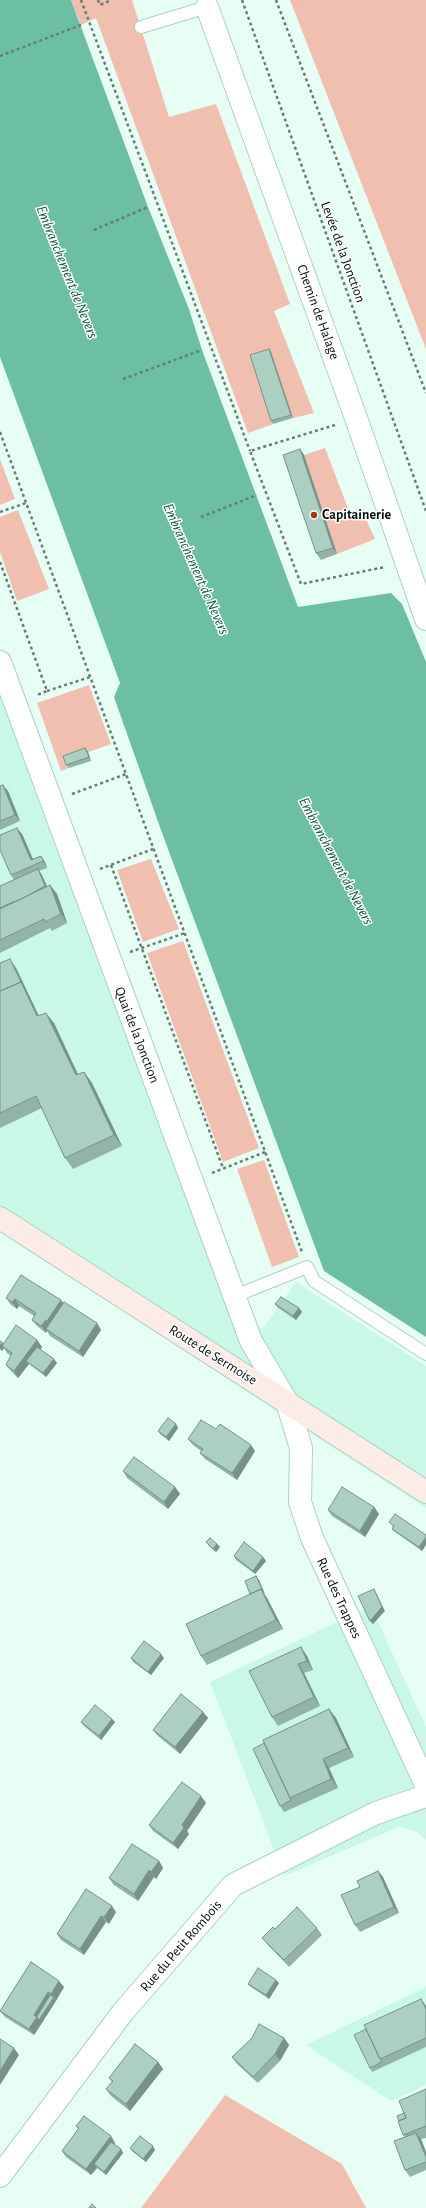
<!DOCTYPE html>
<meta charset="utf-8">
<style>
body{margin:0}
canvas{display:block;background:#e7fef5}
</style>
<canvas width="426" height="2208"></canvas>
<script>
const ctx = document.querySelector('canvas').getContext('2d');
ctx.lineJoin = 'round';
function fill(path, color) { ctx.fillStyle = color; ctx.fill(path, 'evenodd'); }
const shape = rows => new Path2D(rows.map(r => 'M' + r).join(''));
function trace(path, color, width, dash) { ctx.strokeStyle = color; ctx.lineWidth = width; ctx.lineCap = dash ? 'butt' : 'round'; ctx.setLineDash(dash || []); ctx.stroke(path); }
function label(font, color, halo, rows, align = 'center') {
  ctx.font = font + ' "Alegreya Sans",sans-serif'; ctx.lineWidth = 3; ctx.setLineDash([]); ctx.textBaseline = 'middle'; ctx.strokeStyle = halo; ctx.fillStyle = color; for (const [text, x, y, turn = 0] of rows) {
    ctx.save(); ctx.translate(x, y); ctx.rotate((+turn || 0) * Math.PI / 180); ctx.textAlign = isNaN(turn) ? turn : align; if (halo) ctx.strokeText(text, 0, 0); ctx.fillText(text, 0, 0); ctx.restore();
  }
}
const built = shape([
 [0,662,235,1296,262,1330,296,1282,426,1366,426,1508,0,1231],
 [371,1606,426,1727,426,1840,416,1831,399,1827,284,1876,210,1682],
 [426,1987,426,2085,391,2101,306,2045]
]);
const green = shape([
 [71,0,132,0,169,117,216,104,290,304,274,311,314,413,293,418,271,353,252,359,273,424,248,433,96,18,81,25],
 [290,0,426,0,426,349],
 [325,448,352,519,365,517,375,539,337,554,304,455],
 [0,459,15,499,0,505],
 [18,510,49,589,17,601,0,552,0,517],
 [89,685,111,744,66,760,69,768,61,771,37,703],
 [151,859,179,929,143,942,117,870],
 [183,941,259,1148,223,1162,147,953],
 [264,1160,299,1257,272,1267,237,1169],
 [225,2095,342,2164,366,2208,141,2208]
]);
const water = shape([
 [0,0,71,0,148,207,189,309,202,350,298,607,391,593,402,604,426,662,426,1337,324,1271,161,830,114,697,120,683,0,357]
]);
const path = shape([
 [81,0,250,451],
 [98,0,100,5,111,0],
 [242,0,426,511],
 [276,0,426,393],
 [0,56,81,25],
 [94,230,148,207],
 [123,379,202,350],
 [335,425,250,451,301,584,385,567],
 [0,432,302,1252],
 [0,512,26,503],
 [201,517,257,495],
 [0,562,47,691,37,695],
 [47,691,90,677],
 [72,794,126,774],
 [111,865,223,1168],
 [100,869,153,849],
 [130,952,185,933],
 [212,1173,265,1152]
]);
const service = shape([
 [141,27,207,7],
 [235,1296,307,1267,314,1281,426,1354]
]);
const minor = shape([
 [207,7,356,418,426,619],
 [0,662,251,1341,287,1402,301,1448,300,1502,312,1538,426,1785],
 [0,2176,123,2012,233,1885,376,1813,426,1796]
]);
const secondary = shape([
 [0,1218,426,1492]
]);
const wall = shape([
 [269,349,271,352,293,418,273,424,271,421],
 [300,449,304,455,337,554,321,560,316,553],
 [85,748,88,752,91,761,69,768,66,765],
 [0,786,8,791,20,821,0,830],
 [22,834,33,859,41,856,45,862,47,868,39,871,42,875,47,887,50,885,57,894,67,923,52,931,50,928,0,953,0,886,14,880,11,875],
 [0,963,16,968,39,1016,54,1023,78,1074,84,1072,92,1083,122,1146,73,1169,65,1158,42,1108,0,1128],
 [6,1298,61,1300,63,1303,97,1323,101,1330,83,1357,50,1336,47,1331,46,1333,37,1326,32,1320,34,1316,19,1306,17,1309,11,1305],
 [275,1304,299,1308,302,1312,296,1320,277,1307],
 [37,1340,42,1347,40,1349,57,1363,46,1377,29,1364,18,1378,11,1371,6,1365,11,1356,7,1353,4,1348,2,1351,0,1349,0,1341,4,1344],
 [176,1424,178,1428,169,1441,161,1435,158,1431],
 [216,1429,255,1451,237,1480,205,1459,200,1453,201,1451,193,1445,188,1439],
 [123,1471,175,1487,180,1494,168,1509,127,1478],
 [374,1507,379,1514,365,1537,332,1516,328,1510],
 [389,1522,426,1545,422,1551,395,1532,392,1529,393,1527,392,1525],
 [206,1542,217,1544,220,1547,216,1552,209,1546],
 [234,1556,263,1557,266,1561,255,1574,236,1560],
 [259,1580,265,1595,267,1598,283,1629,207,1665,201,1656,250,1594],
 [307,1656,313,1670,304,1673,320,1706,278,1726,272,1717,249,1671],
 [131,1658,164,1658,151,1675,133,1662],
 [329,1709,336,1718,354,1757,329,1768,338,1788,284,1812,280,1806],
 [203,1712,208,1718,180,1754,158,1736,153,1730],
 [112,1719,115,1722,101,1740,84,1726,81,1722],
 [206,1803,187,1831,189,1834,178,1849,153,1831,149,1825],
 [159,1861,163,1868,156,1879,154,1877,138,1901,114,1885,109,1878],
 [378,1871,383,1877,399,1913,360,1932,355,1925,360,1887],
 [86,1889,116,1912,109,1924,106,1922,84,1955,61,1940,57,1934],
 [317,1928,322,1935,289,1967,267,1944,262,1938,275,1929],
 [31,1962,64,1987,34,2035,5,2017,0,2011],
 [279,1983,269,1999,251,1987,248,1984],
 [426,2006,426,2047,372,2072,370,2068],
 [284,2038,289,2045,280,2061,258,2083,237,2064,232,2057],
 [158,2062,163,2069,130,2111,111,2096,106,2089,112,2082,109,2078],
 [426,2089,426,2138,421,2139,426,2152,426,2170,410,2177,405,2170,405,2137,403,2135,404,2113],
 [76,2126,111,2136,115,2143,114,2145,121,2149,123,2153,106,2175,97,2168,91,2175,66,2157,62,2151,78,2129],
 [130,2148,155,2150,146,2162,133,2152]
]);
const shadedWall = shape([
 [269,349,271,352,293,418,291,415],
 [300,449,304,455,337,554,333,548],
 [85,748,88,752,91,761,89,757],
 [3,785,8,791,20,821,15,815],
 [17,828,22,834,35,864,31,860],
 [41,856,45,862,47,868,43,861],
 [38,869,42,875,50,893,45,886],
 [50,885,57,894,67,923,61,914],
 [10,959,16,968,44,1027,37,1016],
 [46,1013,54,1023,83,1086,76,1075],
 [84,1072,92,1083,122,1146,114,1135],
 [15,1299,19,1306,17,1309,12,1302],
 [61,1300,65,1307,52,1328,47,1321],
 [299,1308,302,1312,296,1320,293,1316],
 [46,1320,50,1327,46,1329,47,1331,46,1333,41,1326],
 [97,1323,101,1330,83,1357,79,1351],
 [37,1340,42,1347,30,1363,26,1361,29,1364,18,1378,14,1371],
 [3,1343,5,1346,2,1346,4,1348,2,1351,0,1348,0,1346],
 [54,1359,57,1363,46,1377,43,1373],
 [176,1424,178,1428,169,1441,166,1437],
 [251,1445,255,1451,237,1480,232,1473],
 [175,1487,180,1494,168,1509,164,1502],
 [374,1507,379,1514,365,1537,360,1531],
 [426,1537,426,1544,422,1551,419,1547],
 [217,1544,220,1547,216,1552,213,1549],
 [263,1557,266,1561,255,1574,253,1571],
 [256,1576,259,1580,265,1594,263,1591],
 [261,1589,267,1598,283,1629,276,1620],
 [374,1589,385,1611,373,1624,370,1621],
 [301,1647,307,1656,313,1670,307,1661],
 [161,1654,164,1658,151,1675,148,1672],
 [298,1664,304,1673,320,1706,314,1697],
 [329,1709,336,1718,354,1757,348,1748],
 [203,1712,208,1718,180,1754,175,1747],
 [112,1719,115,1722,101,1740,99,1736],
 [323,1759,329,1768,338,1788,331,1779],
 [201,1796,206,1803,187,1831,189,1834,178,1849,173,1843,182,1825],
 [159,1861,163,1868,156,1879,151,1872],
 [149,1870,154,1877,138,1901,134,1894],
 [378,1871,383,1877,399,1913,394,1907],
 [112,1906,116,1912,109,1924,104,1917],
 [101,1916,106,1922,84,1955,80,1949],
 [276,1980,279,1983,269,1999,266,1995],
 [59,1981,64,1987,56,2001,51,1994],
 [48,1992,53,1999,54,1997,56,2001,42,2023,39,2020,42,2023,34,2035,29,2029,34,2015],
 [421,1999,426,2006,426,2009],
 [284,2038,289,2045,280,2061,275,2054],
 [14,2048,19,2055,0,2085,0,2071],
 [158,2062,163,2069,130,2111,126,2104],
 [416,2133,421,2139,426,2152,426,2157],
 [111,2136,115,2143,97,2167,94,2164,97,2168,91,2175,86,2169],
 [153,2146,155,2150,146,2162,143,2159],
 [121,2149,123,2153,106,2175,104,2172]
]);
const building = shape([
 [269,349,291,415,271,421,250,355,269,349],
 [300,449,333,548,316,553,283,455,300,449],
 [85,748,89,757,66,765,63,756,85,748],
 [3,785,15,815,0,821,0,786,3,785],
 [17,828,31,860,41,856,43,861,11,875,0,850,0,835,17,828],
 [38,869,45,886,25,897,15,902,15,901,0,908,0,886,38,869],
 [50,885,61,914,45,922,44,919,0,940,0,909,50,885],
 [10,959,22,984,21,982,0,991,0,963,10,959],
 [21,982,37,1016,46,1013,76,1075,84,1072,114,1135,65,1158,36,1096,0,1113,0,991,21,982],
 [21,1275,61,1300,47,1321,46,1320,41,1326,32,1320,36,1313,15,1299,12,1302,6,1298,21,1275],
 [281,1297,299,1308,293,1316,275,1304,281,1297],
 [64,1302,97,1323,79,1351,46,1329,64,1302],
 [16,1325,37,1340,14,1371,6,1365,12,1353,2,1346,16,1325],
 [0,1341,3,1343,0,1346,0,1341],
 [37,1347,54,1359,43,1373,26,1361,37,1347],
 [168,1418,176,1424,166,1437,158,1431,168,1418],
 [201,1420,216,1429,220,1424,251,1445,232,1473,200,1453,203,1449,188,1439,201,1420],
 [134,1457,175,1487,164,1502,123,1471,134,1457],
 [342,1487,374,1507,360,1531,328,1510,342,1487],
 [395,1514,426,1535,426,1537,419,1547,392,1529,394,1526,389,1522,395,1514],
 [210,1538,217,1544,213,1549,206,1542,210,1538],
 [244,1542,263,1557,253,1571,234,1556,244,1542],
 [256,1576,263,1591,261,1589,250,1594,245,1581,256,1576],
 [261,1589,276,1620,201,1656,186,1624,261,1589],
 [374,1589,382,1607,370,1621,358,1596,374,1589],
 [144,1641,161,1654,148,1672,131,1658,144,1641],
 [301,1647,307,1661,298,1664,314,1697,272,1717,249,1671,301,1647],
 [181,1694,203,1712,175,1747,153,1730,181,1694],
 [95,1705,112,1719,99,1736,81,1722,95,1705],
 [329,1709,348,1748,323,1759,331,1779,290,1798,263,1740,329,1709],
 [264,1743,291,1800,280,1806,253,1749,264,1743],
 [182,1782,201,1796,182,1825,184,1828,173,1843,149,1825,182,1782],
 [132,1844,159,1861,151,1872,149,1870,134,1894,109,1878,132,1844],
 [378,1871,394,1907,355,1925,341,1895,360,1887,357,1881,378,1871],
 [86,1889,112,1906,104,1917,101,1916,80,1949,57,1934,86,1889],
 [297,1907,317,1928,284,1960,262,1938,273,1927,275,1929,297,1907],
 [31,1962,59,1981,51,1994,48,1992,34,2015,37,2017,29,2029,0,2011,31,1962],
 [258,1968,276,1980,266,1995,248,1984,258,1968],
 [50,1995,54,1997,39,2020,37,2017,36,2018,50,1995],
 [421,1999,426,2009,426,2038,380,2059,364,2025,421,1999],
 [259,2024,284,2038,275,2054,253,2077,232,2057,252,2038,259,2024],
 [366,2029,380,2059,382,2062,370,2068,354,2035,366,2029],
 [0,2039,14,2048,0,2071,0,2039],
 [135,2044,158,2062,126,2104,106,2089,113,2081,109,2078,135,2044],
 [426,2089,426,2126,403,2135,398,2121,406,2118,399,2101,426,2089],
 [404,2113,406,2118,399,2121,397,2116,404,2113],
 [84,2116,111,2136,86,2169,62,2151,79,2128,76,2126,84,2116],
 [416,2133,426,2157,426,2162,405,2170,394,2141,416,2133],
 [140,2136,153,2146,143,2159,130,2148,140,2136],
 [111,2142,121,2149,104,2172,94,2164,111,2142],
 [92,2204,96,2208,89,2208,92,2204]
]);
const markers = [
 [314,515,4,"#9f3912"]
];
const streetNames = [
 ["Levée de la Jonction",343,252,70],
 ["Chemin de Halage",318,312,70],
 ["Quai de la Jonction",137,1035,69],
 ["Route de Sermoise",213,1355,32],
 ["Rue des Trappes",339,1598,65],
 ["Rue du Petit Rombois",181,1946,-49]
];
const poiNames = [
 ["Capitainerie",322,515]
];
const waterNames = [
 ["Embranchement de Nevers",67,272,68],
 ["Embranchement de Nevers",196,569,66],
 ["Embranchement de Nevers",336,861,62]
];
fill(built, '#c9f8e7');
fill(green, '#f0bfb0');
fill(water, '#6dbfa4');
trace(service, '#acd1c3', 14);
trace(minor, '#acd1c3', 24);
trace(secondary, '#acd1c3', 24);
trace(path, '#6b7c75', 2.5, [3, 3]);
trace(service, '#fff', 12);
trace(minor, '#fff', 22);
trace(secondary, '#fcece7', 22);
fill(wall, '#93b3a7');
fill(shadedWall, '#789288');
fill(building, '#abd0c2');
trace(building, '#789288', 1);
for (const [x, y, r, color] of markers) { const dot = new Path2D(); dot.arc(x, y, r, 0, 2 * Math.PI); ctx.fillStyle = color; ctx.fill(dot); trace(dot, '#fff', 1.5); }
label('14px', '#030f0a', '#fff', streetNames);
label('bold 14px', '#030f0a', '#fff', poiNames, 'left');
label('italic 15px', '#165946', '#fff', waterNames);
</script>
